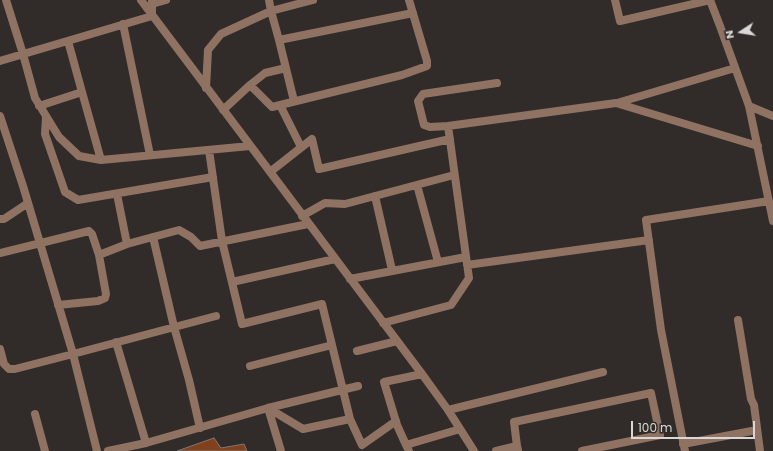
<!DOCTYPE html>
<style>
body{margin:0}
#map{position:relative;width:773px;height:451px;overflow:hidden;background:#312c29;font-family:Poppins,sans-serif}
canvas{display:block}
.north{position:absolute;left:721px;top:12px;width:40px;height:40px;-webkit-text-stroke:3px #312c29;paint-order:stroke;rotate:258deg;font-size:11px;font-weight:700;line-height:16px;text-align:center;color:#dbd7d6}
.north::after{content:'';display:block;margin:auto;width:14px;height:18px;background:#dbd7d6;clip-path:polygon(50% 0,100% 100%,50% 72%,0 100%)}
.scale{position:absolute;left:631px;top:421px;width:124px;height:18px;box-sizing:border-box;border:2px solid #dbd7d6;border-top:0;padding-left:5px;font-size:12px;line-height:14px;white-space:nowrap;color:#dbd7d6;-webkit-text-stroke:3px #312c29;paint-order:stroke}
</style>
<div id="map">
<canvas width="773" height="451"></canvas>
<div class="north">N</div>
<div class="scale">100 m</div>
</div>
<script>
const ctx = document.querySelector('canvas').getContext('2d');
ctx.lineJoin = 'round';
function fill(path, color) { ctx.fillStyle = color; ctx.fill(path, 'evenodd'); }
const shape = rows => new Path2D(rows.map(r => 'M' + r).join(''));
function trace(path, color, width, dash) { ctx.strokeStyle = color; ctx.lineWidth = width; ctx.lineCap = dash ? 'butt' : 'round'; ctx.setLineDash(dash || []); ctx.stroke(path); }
const building = shape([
 [214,438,221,448,244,444,247,451,177,451,214,438]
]);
const minor = shape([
 [6,0,23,54,35,98,59,137,79,156,101,160,250,146],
 [141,0,422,374,448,410,474,451],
 [615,0,620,21,710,0],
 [710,0,720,26,749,106,773,221],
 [152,4,166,0],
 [123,24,150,155],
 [279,40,271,11,313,0],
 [0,61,152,16,152,0],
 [250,85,265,73,286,68],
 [206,88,208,50,221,34,271,11,269,0],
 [82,92,101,160],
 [294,101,279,40,413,13],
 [617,103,735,68],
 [280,105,301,147],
 [39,106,82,92,68,41],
 [749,106,773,116],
 [223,110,250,85,272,107,402,75,427,66,427,61,409,0],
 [0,116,23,186,73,354,216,316],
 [46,117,45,134,65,192,78,200,213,177],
 [448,126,430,127,424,125,418,101,423,94,497,83],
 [209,150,222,241,242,324,322,304,350,419],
 [270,172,312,139,319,169,450,139],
 [417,185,438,262],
 [117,194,127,244],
 [375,196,392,270],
 [302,216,325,203,345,204,454,175],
 [0,219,4,219,28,203],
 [153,237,174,327,189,380,200,428],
 [0,253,89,231,92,234,99,255],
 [467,265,649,240],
 [350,279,466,257],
 [232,282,335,259],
 [58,305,98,301,105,298,106,294,99,255,127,244,179,230,191,237,200,246,308,224],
 [738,320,751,399,754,405,760,451],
 [383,323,451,305,469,278,448,126,616,103,758,146],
 [0,349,4,364,9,369,15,369,73,354,97,451],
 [357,351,397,341],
 [250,366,332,345],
 [268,408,303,429,350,419,362,445,396,421],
 [268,408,281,451],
 [448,410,603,372],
 [35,414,45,451],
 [146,443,268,408,358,386],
 [683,444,757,430],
 [406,445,397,425,384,382,422,374],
 [517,446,514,422,651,393,660,435,582,451],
 [108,451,146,443,116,342],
 [409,451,406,445,460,429],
 [496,451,517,446,518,450],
 [685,451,661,330,646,220,769,201]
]);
fill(building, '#81411d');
trace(building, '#7e7875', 1);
trace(minor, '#907263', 8);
</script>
